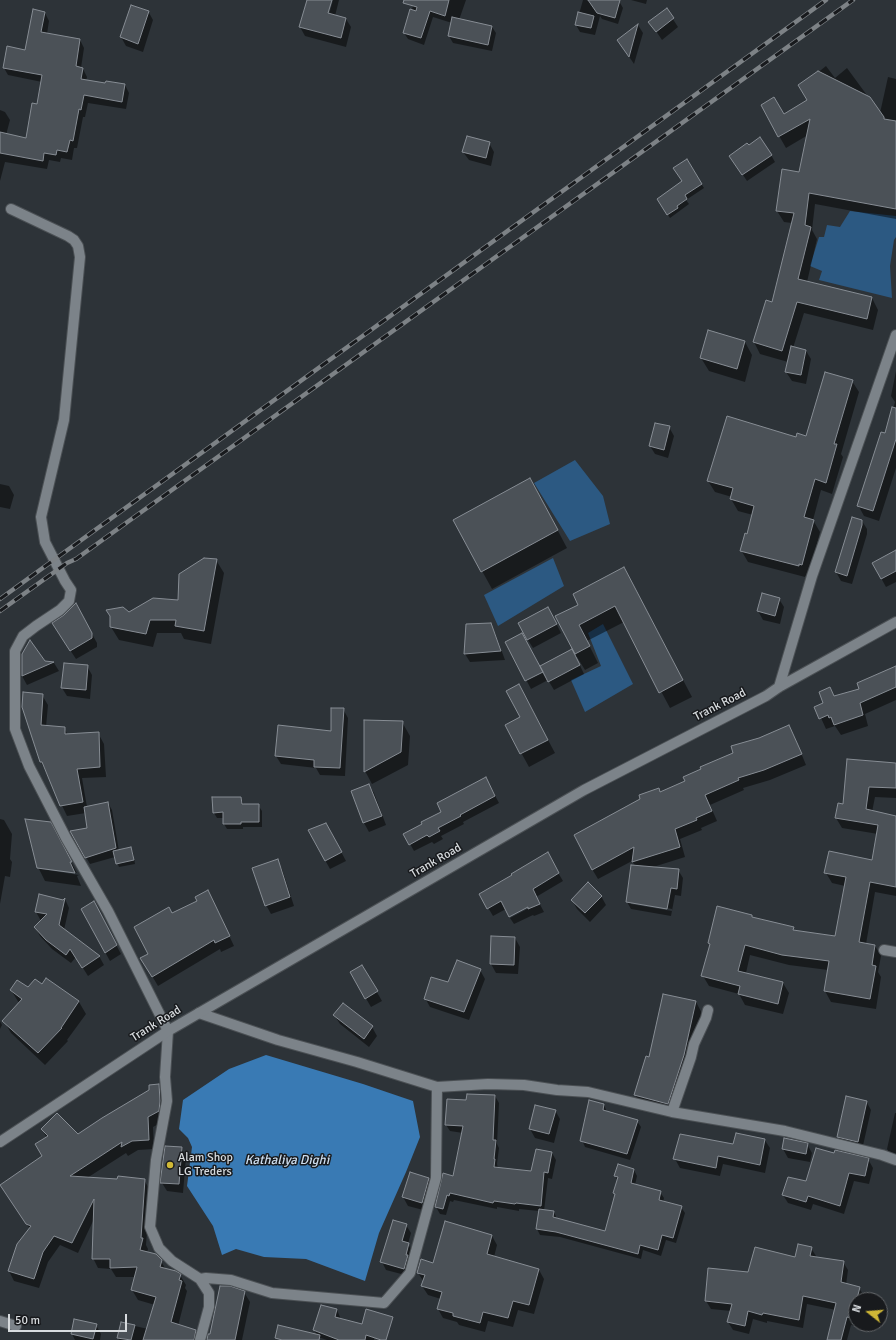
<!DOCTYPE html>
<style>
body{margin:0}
#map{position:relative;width:896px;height:1340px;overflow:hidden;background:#2d3338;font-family:Signika,sans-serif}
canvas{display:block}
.north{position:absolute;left:848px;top:1292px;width:40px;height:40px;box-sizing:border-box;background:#181a1d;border:1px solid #64676a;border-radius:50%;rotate:287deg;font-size:11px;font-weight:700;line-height:16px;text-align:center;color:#d7dbde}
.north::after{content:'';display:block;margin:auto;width:14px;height:18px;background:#d0b836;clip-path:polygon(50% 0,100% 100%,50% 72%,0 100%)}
.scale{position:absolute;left:8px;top:1314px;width:119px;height:18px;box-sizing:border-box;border:2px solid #d7dbde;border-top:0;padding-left:5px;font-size:12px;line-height:14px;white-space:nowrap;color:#d7dbde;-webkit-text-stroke:3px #181a1d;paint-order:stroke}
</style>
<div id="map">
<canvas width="896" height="1340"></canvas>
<div class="north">N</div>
<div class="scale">50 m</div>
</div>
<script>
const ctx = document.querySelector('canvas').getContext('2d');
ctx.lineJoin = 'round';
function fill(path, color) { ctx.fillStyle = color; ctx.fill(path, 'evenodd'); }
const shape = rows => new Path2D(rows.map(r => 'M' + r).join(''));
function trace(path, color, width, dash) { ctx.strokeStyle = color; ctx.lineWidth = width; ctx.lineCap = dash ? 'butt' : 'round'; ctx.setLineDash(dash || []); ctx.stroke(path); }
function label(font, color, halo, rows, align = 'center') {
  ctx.font = font + ' Signika,sans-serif'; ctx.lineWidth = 3; ctx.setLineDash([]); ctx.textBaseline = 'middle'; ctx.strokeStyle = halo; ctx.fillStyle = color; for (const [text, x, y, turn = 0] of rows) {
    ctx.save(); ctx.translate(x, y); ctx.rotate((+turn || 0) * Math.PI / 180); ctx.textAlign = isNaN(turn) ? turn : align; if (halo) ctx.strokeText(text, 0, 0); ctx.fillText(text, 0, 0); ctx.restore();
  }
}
const green = shape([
 [850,211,896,216,896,237,894,240,890,266,892,298,819,280,822,271,810,266,819,237,824,237,827,225,840,227],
 [575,460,603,496,610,524,570,541,534,483],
 [553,558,564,586,498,626,484,595],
 [603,624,633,684,585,712,571,680,601,666,588,633]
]);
const water = shape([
 [266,1055,363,1084,413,1101,420,1137,406,1172,379,1233,365,1281,306,1259,264,1257,236,1249,222,1255,213,1226,187,1186,192,1147,188,1138,179,1129,183,1100,229,1069]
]);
const shadow = shape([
 [331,0,326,17,328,18,333,0,339,0,335,16,346,19,351,27,346,47,305,36,300,27],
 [415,0,466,0,459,20,492,27,496,33,492,51,453,43,449,36,452,23,433,17,424,45,408,39,404,33],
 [583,0,619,1,623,8,618,24,602,19,600,16,595,35,580,32,576,25],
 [631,0,647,0,646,4],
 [667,10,678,27,662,40,650,22],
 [148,11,153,20,143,52,126,46,121,37],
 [45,13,49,21,47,34,80,40,84,48,81,68,83,69,87,77,86,81,106,84,125,85,129,93,126,109,88,103,85,117,83,117,77,148,74,148,72,160,61,158,60,162,49,160,47,169,5,162,0,181,0,110,5,112,10,120,6,135,27,139,38,105,42,82,8,75,4,68,26,51],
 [638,25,643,33,634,64,618,40],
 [826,66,835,78,847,68,880,113,888,77,896,79,896,219,815,204,812,230,817,239,807,282,872,298,878,310,873,330,804,313,793,348,806,351,811,359,806,384,792,381,786,372,788,362,760,354,754,342,767,301,772,303,792,223,784,222,777,211,800,173,808,135,786,148,762,106,784,115,808,100,811,78],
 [489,143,494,152,491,166,469,160,463,152],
 [771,155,775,162,747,181,735,163],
 [686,161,704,188,686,200,689,204,670,218,658,199,683,182],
 [708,332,745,342,752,355,745,382,709,371,701,358],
 [896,371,896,468,879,521,864,516,858,505,886,434,895,402,891,396],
 [852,381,859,392,841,454,843,457,832,494,821,490,813,520,820,532,809,576,806,575,805,577,748,562,741,550,748,535,753,515,738,511,731,499,732,497,715,492,708,481,796,438,807,437],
 [669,427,674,436,668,458,655,454,650,446],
 [0,484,9,486,14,495,10,509,0,507],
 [540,497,567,548,492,589,454,520],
 [852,518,862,521,867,529,867,534,852,584,841,581,836,572],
 [896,551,896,582,886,587,881,578],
 [216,560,224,573,211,644,184,639,181,633,157,633,153,647,119,640,111,627,129,613,179,601],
 [624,568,692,697,670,708,624,622,587,641,598,663,585,670,577,657,576,657,584,674,554,690,548,680,531,689,507,643,540,667,572,650,575,656,576,655,557,617,579,605],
 [541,667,546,676,545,677,539,668],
 [779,599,784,607,780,624,763,620,758,611],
 [76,605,97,643,97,647,76,659,53,624,65,615],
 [553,617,561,633,533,648,528,640],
 [490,624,495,633,505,660,470,662,465,654],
 [22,654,45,662,54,663,59,671,27,685,22,676],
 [87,666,92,675,90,699,67,696,62,688],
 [896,667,896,700,865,714,868,726,841,735,835,726,826,729,816,707,825,703,830,688,834,696,861,690],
 [42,695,48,705,46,727,64,728,68,735,98,733,104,744,106,777,82,778,87,807,108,803,112,810,119,851,130,848,133,852,135,864,119,867,115,857,90,864,71,831,88,829,86,813,67,816,41,762,23,707],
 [526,699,555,753,529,767,506,725,521,717],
 [343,709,348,718,345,776,320,775,316,768,281,764,276,756,332,732],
 [402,722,410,736,408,765,372,784,365,771],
 [789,726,794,736,806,765,770,780,743,788,744,790,710,805,717,821,701,828,702,830,680,839,685,857,650,868,678,870,683,878,681,896,675,895,671,916,631,909,627,902,636,867,632,861,598,879,592,869,660,793,686,782,759,739],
 [631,902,672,909,672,911,631,904],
 [888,762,896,762,896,798,875,797,872,812,896,817,896,896,875,892,866,944,875,946,881,956,878,972,881,977,876,1009,831,1002,825,991,828,970,789,965,750,955,746,973,783,983,789,993,783,1014,745,1005,739,994,709,986,703,976,710,946,709,943,752,916,753,918,793,928,795,932,836,937,845,886,832,883,826,873,873,861,878,834,842,828,836,818,844,805,888,763],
 [369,785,374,793,386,825,369,832,364,823,352,791],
 [490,786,499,803,463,822,464,824,441,836,443,839,434,844,432,842,414,851,405,835],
 [241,798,244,805,258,805,262,811,262,827,243,827,243,829,227,829,224,824,224,818,217,818,214,813],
 [0,819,4,820,12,834,10,859,12,862,10,877,5,876,0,904],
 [309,831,331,833,346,861,330,869],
 [58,837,77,873,41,867,41,869,79,875,77,876,81,886,45,881,38,867],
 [547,854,563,881,536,897,544,912,534,916,533,915,514,924,510,918,533,906,506,909,493,916,480,894],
 [277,861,282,869,294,906,271,914,266,905],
 [208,891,234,946,221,952,220,949,158,986,142,959,149,954,172,914,199,901],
 [601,896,606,905,590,922,577,909,572,900],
 [65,899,69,908,64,930,99,956,104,965,88,976,76,957,71,963,52,949,40,936,35,927,41,921,36,912],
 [98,911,121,954,110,961,105,952],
 [492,937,515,938,520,947,518,974,496,973,491,964],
 [362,966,382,1001,371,1007,351,973],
 [480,970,485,979,469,1020,430,1007,425,998],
 [42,986,79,1002,86,1014,67,1040,68,1041,45,1065,11,1033,4,1021,19,1003,11,990,28,989],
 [696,1002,703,1015,675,1117,643,1108,635,1095,650,1058],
 [343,1005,372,1027,377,1036,369,1047,340,1024,335,1016],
 [0,1021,2,1025,0,1029],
 [159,1086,164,1095,164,1121,153,1127,154,1149,138,1150,128,1156,126,1153,87,1178,144,1180,150,1190,146,1245,148,1249,147,1253,161,1261,166,1270,180,1275,186,1285,185,1288,187,1291,178,1326,195,1331,201,1340,119,1340,118,1338,122,1323,148,1329,155,1305,138,1300,132,1290,136,1277,116,1277,111,1269,98,1268,93,1258,94,1219,78,1253,60,1245,48,1262,39,1288,14,1281,9,1271,30,1229,1,1185,43,1156,47,1138,42,1129,77,1135],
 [495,1096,499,1103,497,1144,499,1148,497,1164,498,1168,532,1172,552,1153,556,1160,552,1179,548,1178,544,1211,554,1212,557,1219,606,1233,616,1196,614,1193,618,1181,615,1176,634,1170,637,1176,635,1185,660,1192,664,1198,663,1202,681,1207,685,1213,676,1243,666,1240,661,1256,643,1250,641,1259,560,1237,540,1235,537,1229,539,1211,519,1209,519,1211,497,1207,497,1209,454,1200,453,1202,450,1201,446,1215,440,1214,436,1207,454,1177,463,1133,450,1131,446,1125,467,1101],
 [866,1101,871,1110,862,1150,843,1146,838,1137],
 [604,1105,607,1112,637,1121,641,1127,630,1160,585,1147,582,1140],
 [555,1110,560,1119,554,1143,535,1138,530,1129],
 [895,1113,896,1113,896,1161,893,1160,887,1149],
 [681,1135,734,1145,764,1139,770,1148,765,1173,723,1164,720,1176,680,1168,675,1159],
 [807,1144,812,1153,810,1162,788,1158,783,1149],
 [181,1148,186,1157,183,1193,167,1191,162,1183],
 [834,1155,868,1159,873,1168,869,1184,854,1181,844,1214,813,1204,811,1210,788,1203,783,1195,806,1182],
 [429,1179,434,1188,427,1211,408,1206,403,1197],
 [446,1222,492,1236,497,1245,494,1257,539,1270,544,1279,534,1314,518,1310,513,1327,488,1321,485,1332,459,1325,457,1322,443,1318,438,1309,441,1299,428,1295,422,1286,424,1282,418,1273,433,1264],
 [406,1225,411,1233,408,1244,413,1252,409,1276,386,1270,382,1262],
 [811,1248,816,1256,816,1258,843,1262,848,1270,846,1285,859,1288,864,1296,863,1300,856,1300,856,1324,857,1324,857,1326,851,1325,847,1340,828,1340,836,1310,807,1304,803,1328,767,1321,767,1323,753,1319,749,1334,733,1330,728,1322,731,1311,711,1309,706,1301,709,1269,749,1273,796,1259],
 [244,1292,250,1302,242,1340,207,1340],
 [337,1310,340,1317,340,1319,375,1335,374,1340,327,1340,318,1337,314,1330],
 [96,1325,101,1334,100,1340,75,1340,72,1334]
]);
const building = shape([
 [307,0,332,0,328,13,346,18,341,38,299,27,307,0],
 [404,0,449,0,445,16,430,11,421,38,403,33,410,9,416,11,417,7,403,3,404,0],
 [588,0,620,0,615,18,597,13,588,0],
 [131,5,149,11,138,44,120,37,131,5],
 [667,8,674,18,656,32,648,22,667,8],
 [33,9,45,12,41,32,80,39,76,66,83,68,81,79,105,83,106,81,125,84,122,102,84,95,81,110,79,109,73,141,70,140,67,152,57,150,56,155,44,153,43,161,0,153,0,132,26,138,32,103,37,104,42,75,3,68,7,46,25,50,33,9],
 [578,12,594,16,591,28,575,25,578,12],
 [452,17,492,26,488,45,448,36,452,17],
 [638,24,629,57,617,40,638,24],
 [818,71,870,97,884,117,884,119,896,121,896,209,809,193,805,225,811,227,798,279,872,297,867,319,797,302,782,351,753,342,766,300,772,302,794,213,776,211,782,169,799,172,810,119,778,137,761,105,774,97,784,114,807,100,798,85,818,71],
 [467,136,490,142,486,158,462,152,467,136],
 [760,137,772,155,742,175,729,156,747,143,749,145,760,137],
 [687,159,702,184,685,195,687,199,677,206,678,208,667,215,657,199,682,181,673,168,687,159],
 [708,330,745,341,737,369,700,358,708,330],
 [791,346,806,350,801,375,785,372,791,346],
 [825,372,853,380,834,444,837,444,826,483,815,479,804,517,814,520,802,565,799,564,799,566,740,551,745,533,747,534,754,506,730,499,733,488,707,481,727,416,796,437,797,433,806,436,825,372],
 [892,407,896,408,896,439,873,511,857,506,881,432,885,433,892,407],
 [655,423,670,426,664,450,649,446,655,423],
 [530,478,558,530,481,572,453,520,530,478],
 [852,517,862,520,862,525,847,576,835,572,852,517],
 [896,550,896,571,881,579,872,563,896,550],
 [204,558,217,559,204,631,175,626,176,620,150,620,146,634,110,627,110,616,106,610,123,607,129,612,153,598,178,600,179,574,204,558],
 [624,567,683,680,659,693,615,606,579,625,590,646,575,654,555,616,578,605,573,594,624,567],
 [762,593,780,598,775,616,757,611,762,593],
 [76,603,92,633,92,638,70,651,52,623,64,615,76,603],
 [548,607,557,624,527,640,518,623,548,607],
 [491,623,501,651,464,654,466,624,491,623],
 [522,633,543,672,525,681,505,642,522,633],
 [30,640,45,661,54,662,22,676,22,654,30,640],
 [572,649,580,665,548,682,540,666,572,649],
 [64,663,88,665,86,690,61,688,64,663],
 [896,666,896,687,860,703,863,715,834,725,831,717,829,718,828,715,819,719,814,707,823,703,819,692,830,687,834,696,859,689,857,683,896,666],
 [519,684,548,740,520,754,505,725,520,717,506,691,519,684],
 [23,692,43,694,41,725,65,727,65,734,99,732,100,767,77,769,83,802,60,806,42,762,40,762,22,707,23,692],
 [331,708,344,708,340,768,314,767,314,760,275,756,278,725,331,731,331,708],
 [364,720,403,721,401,752,364,772,364,720],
 [789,725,802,754,764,770,738,778,739,780,705,795,712,811,696,818,697,820,675,829,680,847,632,862,634,847,592,870,574,835,640,799,639,795,659,788,660,792,685,781,683,777,701,769,700,767,733,753,731,746,759,738,789,725],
 [847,759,896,763,896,788,869,787,866,809,896,816,896,887,870,882,859,942,875,945,872,965,876,966,870,999,824,991,829,961,782,955,745,945,738,971,783,982,778,1004,738,994,740,986,701,976,710,944,708,943,717,906,752,915,752,917,794,927,793,930,835,936,846,877,824,873,829,851,872,860,878,825,835,818,838,803,843,804,847,759],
 [486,777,495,796,460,815,461,816,438,828,440,831,429,837,427,835,409,845,403,834,422,824,421,822,441,812,437,803,486,777],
 [369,784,382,816,363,823,351,791,369,784],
 [212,797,241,797,242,804,259,804,259,822,241,822,241,824,223,824,223,812,213,813,212,797],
 [108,802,116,848,85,858,70,831,87,828,84,807,108,802],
 [25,819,51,822,72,862,70,862,75,873,37,868,25,819],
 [326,823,342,852,325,861,308,830,326,823],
 [131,847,134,860,116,864,113,851,131,847],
 [548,852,559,873,533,889,540,904,528,909,528,907,509,917,501,901,487,909,479,894,512,875,511,874,548,852],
 [278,859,290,897,265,906,252,868,278,859],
 [631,865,679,869,677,889,671,888,667,909,626,902,631,865],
 [588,882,602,896,585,913,571,900,588,882],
 [208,890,230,936,215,943,214,940,152,977,140,958,148,954,134,927,169,907,172,913,197,901,195,897,208,890],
 [39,894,63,900,65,898,59,925,100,956,82,968,70,949,66,955,46,940,34,927,47,914,35,912,39,894],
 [94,901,117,945,105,953,81,909,94,901],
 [491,936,515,937,514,965,490,964,491,936],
 [457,960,481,969,464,1012,424,999,431,977,448,982,457,960],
 [362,965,378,991,365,999,350,972,362,965],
 [46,978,79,1001,61,1028,62,1028,38,1053,2,1021,22,999,10,990,17,980,28,987,35,979,42,984,46,978],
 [663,994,696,1001,684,1055,668,1104,634,1095,646,1056,649,1057,663,994],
 [343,1003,373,1026,364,1039,333,1015,343,1003],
 [159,1084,160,1101,159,1111,148,1117,149,1140,132,1141,121,1147,122,1142,70,1176,117,1179,118,1176,145,1179,141,1238,143,1238,140,1250,156,1254,162,1260,160,1267,176,1271,181,1274,179,1280,182,1281,171,1322,196,1330,194,1340,143,1340,156,1297,131,1290,137,1267,110,1268,110,1259,92,1259,94,1199,72,1243,54,1236,43,1252,34,1279,8,1271,17,1244,31,1226,26,1224,0,1185,42,1156,35,1144,48,1136,41,1129,57,1113,78,1134,102,1118,149,1090,149,1085,159,1084],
 [467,1094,495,1095,493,1140,496,1140,494,1159,495,1159,494,1167,531,1171,536,1149,552,1152,548,1173,544,1172,541,1206,516,1203,515,1204,494,1201,493,1203,450,1193,449,1196,447,1195,443,1209,435,1207,443,1173,453,1176,463,1126,445,1125,447,1099,466,1100,467,1094],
 [846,1096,867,1101,858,1142,837,1137,846,1096],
 [589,1100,604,1104,603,1110,638,1120,627,1154,580,1141,589,1100],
 [535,1105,556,1110,549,1134,529,1129,535,1105],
 [736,1133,765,1139,760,1165,718,1156,716,1168,673,1159,680,1134,733,1144,736,1133],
 [784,1138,808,1143,806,1154,782,1149,784,1138],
 [165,1146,182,1147,179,1184,160,1183,165,1146],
 [816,1148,834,1153,835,1150,869,1158,865,1176,849,1173,840,1206,808,1196,806,1202,782,1195,788,1177,806,1181,816,1148],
 [618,1164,634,1169,631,1183,661,1191,659,1200,682,1206,673,1238,662,1235,658,1250,640,1245,638,1254,556,1232,536,1229,539,1209,554,1211,553,1217,605,1231,615,1194,613,1193,618,1177,614,1176,618,1164],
 [410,1172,429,1178,422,1203,402,1197,410,1172],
 [393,1220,407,1224,402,1241,409,1243,406,1255,408,1255,404,1269,380,1262,393,1220],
 [445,1221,492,1235,487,1254,539,1269,529,1305,513,1301,508,1318,483,1312,480,1323,453,1316,453,1313,437,1309,442,1292,421,1286,425,1275,417,1273,421,1259,433,1263,445,1221],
 [798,1244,812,1247,810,1256,844,1261,841,1282,860,1287,852,1318,847,1317,841,1340,827,1340,836,1303,803,1296,799,1320,763,1313,762,1315,748,1311,745,1326,727,1322,732,1304,705,1301,708,1268,748,1272,755,1247,795,1257,798,1244],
 [220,1286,230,1286,245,1291,235,1340,207,1340,208,1334,210,1334,220,1286],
 [321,1305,337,1309,335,1317,362,1324,366,1309,393,1317,386,1340,381,1340,366,1335,365,1340,339,1340,313,1330,321,1305],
 [74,1319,97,1324,93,1339,71,1334,74,1319],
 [121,1322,135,1325,131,1340,117,1338,121,1322],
 [278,1325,320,1335,319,1340,282,1340,275,1338,278,1325]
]);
const minor = shape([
 [11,209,68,236,74,240,78,246,80,257,64,420,41,517,45,542,65,581,71,590,69,601,60,610,36,626,23,636,15,651,15,729,29,766,66,838,108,911,168,1031,165,1077,167,1101,156,1160,150,1227,159,1248,172,1261,200,1279,209,1293,209,1307,200,1340],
 [884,950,896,952],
 [199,1013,278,1040,357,1062,437,1087,488,1084,524,1085,557,1090,588,1092,672,1112,785,1131,882,1155,896,1160],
 [672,1112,691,1057,694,1044,706,1018,708,1010],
 [200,1279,206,1278,231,1280,272,1293,384,1303,410,1273,436,1178,437,1087],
 [0,1321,16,1326]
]);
const secondary = shape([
 [779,687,812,576,896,335],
 [0,1142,168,1031,199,1013,584,790,766,696,779,687,896,622]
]);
const rail = shape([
 [0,599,826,0],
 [0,611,67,563,76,559,853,0]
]);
const markers = [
 [170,1165,4,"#d0b836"]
];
const streetNames = [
 ["Trank Road",720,705,-27],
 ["Trank Road",436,861,-30],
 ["Trank Road",156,1024,-32]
];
const poiNames = [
 ["Alam Shop",178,1158],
 ["LG Treders",178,1172]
];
const waterNames = [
 ["Kathaliya Dighi",287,1161]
];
fill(green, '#2c5982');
fill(water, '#397ab4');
fill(shadow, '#0007');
fill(building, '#4b5157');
trace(building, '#878d94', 1);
trace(minor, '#4b5054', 12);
trace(secondary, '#4b5054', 12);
trace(minor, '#7c8389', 10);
trace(secondary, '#7c8389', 10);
trace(rail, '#7d8286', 4.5);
trace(rail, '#181a1d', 3, [9]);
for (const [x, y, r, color] of markers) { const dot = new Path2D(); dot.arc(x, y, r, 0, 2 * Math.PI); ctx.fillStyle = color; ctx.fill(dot); trace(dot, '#181a1d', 1.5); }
label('12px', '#d7dbde', '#181a1d', streetNames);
label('12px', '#d7dbde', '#181a1d', poiNames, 'left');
label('italic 13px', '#cdddee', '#181a1d', waterNames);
</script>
